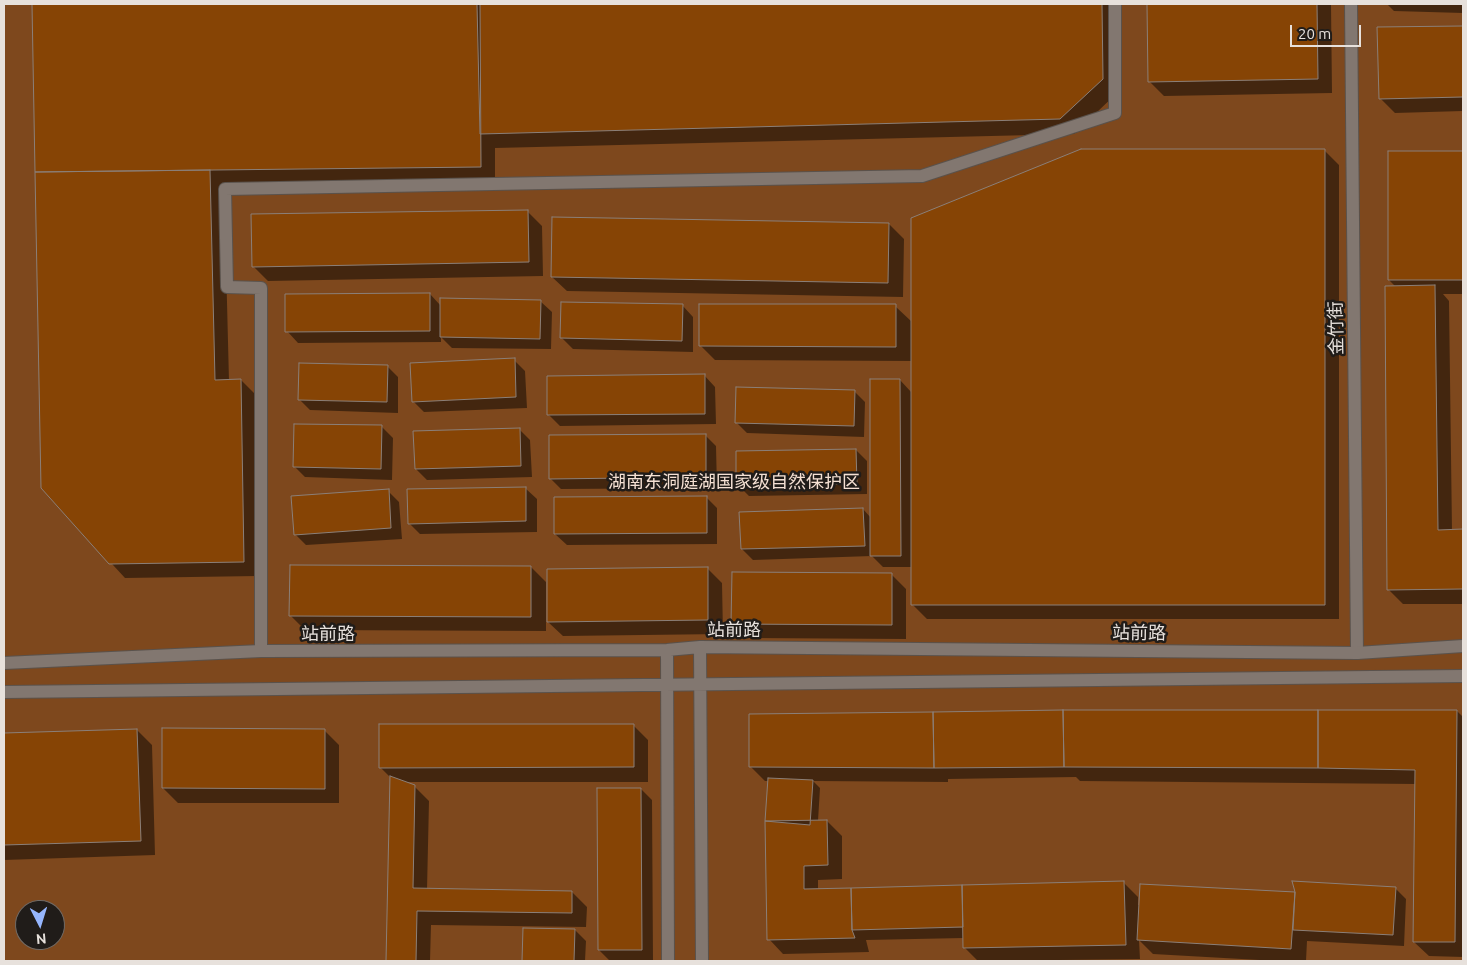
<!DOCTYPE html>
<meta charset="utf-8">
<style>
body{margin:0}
#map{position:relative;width:1467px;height:965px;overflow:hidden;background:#3c332c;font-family:Ubuntu,sans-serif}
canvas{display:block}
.frame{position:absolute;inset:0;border:5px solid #e7e1dc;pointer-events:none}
.north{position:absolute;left:15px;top:900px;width:50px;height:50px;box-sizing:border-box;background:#201c19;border:1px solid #706b67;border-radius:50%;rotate:175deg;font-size:14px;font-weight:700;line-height:20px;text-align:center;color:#e7e1dc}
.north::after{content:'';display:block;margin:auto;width:18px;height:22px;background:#96b6fd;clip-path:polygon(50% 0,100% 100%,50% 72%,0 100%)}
.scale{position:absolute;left:1290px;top:25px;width:71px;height:22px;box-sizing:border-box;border:2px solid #e7e1dc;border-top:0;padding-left:6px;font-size:15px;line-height:18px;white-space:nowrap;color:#e7e1dc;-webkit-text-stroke:4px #201c19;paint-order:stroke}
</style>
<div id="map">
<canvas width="1467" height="965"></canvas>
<div class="frame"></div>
<div class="north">N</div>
<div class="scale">20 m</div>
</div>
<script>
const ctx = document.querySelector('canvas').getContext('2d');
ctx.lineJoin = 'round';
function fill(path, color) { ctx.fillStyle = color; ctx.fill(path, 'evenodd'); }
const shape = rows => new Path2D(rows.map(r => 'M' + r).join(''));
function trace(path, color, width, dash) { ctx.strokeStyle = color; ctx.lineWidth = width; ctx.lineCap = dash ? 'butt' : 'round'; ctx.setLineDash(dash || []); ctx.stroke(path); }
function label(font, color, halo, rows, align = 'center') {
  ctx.font = font + ' Ubuntu,"Noto Sans SC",sans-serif'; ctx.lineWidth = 5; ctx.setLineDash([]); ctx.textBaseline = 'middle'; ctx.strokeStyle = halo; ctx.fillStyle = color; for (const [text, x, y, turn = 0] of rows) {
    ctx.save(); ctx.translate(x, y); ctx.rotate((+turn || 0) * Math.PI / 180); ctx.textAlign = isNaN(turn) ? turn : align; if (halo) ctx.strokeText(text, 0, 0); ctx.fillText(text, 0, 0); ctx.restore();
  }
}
const green = shape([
 [4,4,1463,4,1463,961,4,961],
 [25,910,55,910,55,940,25,940]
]);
const shadow = shape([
 [34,4,1116,4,1117,93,1074,134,495,148,495,181,224,184,229,381,241,380,256,395,258,576,125,578,42,488],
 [1148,4,1331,4,1332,93,1164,96,1149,81],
 [1387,4,1463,4,1463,13,1394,11],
 [1463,27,1463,111,1395,113,1380,98,1379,29],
 [1324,150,1339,165,1339,619,927,619,912,604,912,567,883,567,872,556,753,560,742,549,863,509,871,518,900,380,912,393,912,361,715,360,700,345,895,306,912,322],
 [1389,152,1463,152,1463,294,1443,294,1449,301,1452,531,1463,531,1463,604,1403,604,1389,590,1396,287,1389,280],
 [527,211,542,226,543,276,268,281,253,266],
 [889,224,904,239,903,297,567,291,552,277],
 [430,294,441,306,540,301,552,312,551,349,452,348,441,337,441,342,298,343,287,331],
 [682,305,693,317,693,352,573,349,562,338],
 [514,360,525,371,527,408,424,412,413,401],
 [387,366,398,377,398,413,310,410,299,399],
 [704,375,715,387,716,424,560,426,548,414],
 [854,391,865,402,864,437,747,433,736,422],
 [382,427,393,438,392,480,305,477,294,466],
 [519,429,530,440,532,477,427,480,416,469],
 [705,435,716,446,717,488,561,489,550,478],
 [856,450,867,461,867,494,749,496,738,485],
 [525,488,537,499,537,532,420,534,409,523],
 [388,491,399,502,402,539,306,545,295,534],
 [706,497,717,508,717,544,567,545,555,534],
 [531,567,546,582,546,631,305,630,291,616],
 [707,568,722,583,723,634,563,636,548,622],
 [892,575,906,589,906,639,747,638,733,624],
 [1457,711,1463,717,1463,957,1429,956,1414,942,1416,784,1080,781,1076,777,948,779,948,782,813,781,820,788,818,821,827,821,842,836,842,879,818,880,818,890,1124,883,1138,897,1138,905,1140,905,1142,885,1296,894,1395,888,1406,899,1404,946,1307,941,1306,961,1277,961,1153,954,1139,940,1140,959,978,961,965,948,964,938,866,940,869,952,783,954,769,939,769,781,765,781,750,766],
 [633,725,648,740,648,782,404,782,414,786,429,801,427,890,572,892,587,907,586,927,431,925,430,961,388,961,391,778,380,767],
 [137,730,152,745,155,855,4,860,4,735],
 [324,730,339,745,339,803,178,803,163,788],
 [641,789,652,800,653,961,610,961,599,950],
 [524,929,575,930,586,941,585,961,523,961]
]);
const building = shape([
 [32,4,480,4,481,167,35,172,32,4],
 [477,4,1102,4,1103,79,1060,119,480,134,477,4],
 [1147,4,1317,4,1318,79,1148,82,1147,4],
 [1463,26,1463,97,1379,99,1377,27,1463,26],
 [1081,149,1325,149,1325,605,911,605,911,218,1081,149],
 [1388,151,1463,151,1463,280,1388,280,1388,151],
 [210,170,215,380,241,379,244,562,109,564,41,488,35,172,210,170],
 [528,210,529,262,252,267,251,214,528,210],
 [552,217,889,223,888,283,551,277,552,217],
 [1435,285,1438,530,1463,529,1463,589,1387,590,1385,286,1435,285],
 [430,293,430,331,285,332,285,294,430,293],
 [440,298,541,300,540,339,440,337,440,298],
 [561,302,683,304,682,341,560,338,561,302],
 [699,304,896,304,896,347,699,346,699,304],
 [515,358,516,397,412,402,410,363,515,358],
 [299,363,388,365,387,402,298,400,299,363],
 [705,374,705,414,547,415,547,376,705,374],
 [870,379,900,379,901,556,870,556,870,379],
 [736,387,855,390,854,426,735,423,736,387],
 [294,424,382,425,381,469,293,467,294,424],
 [520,428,521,466,415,469,413,431,520,428],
 [706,434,706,477,549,479,549,435,706,434],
 [856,449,857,484,736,485,736,451,856,449],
 [526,487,526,521,408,524,407,489,526,487],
 [389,489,391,528,294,535,291,496,389,489],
 [707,496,707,533,554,534,554,497,707,496],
 [863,508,865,546,741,549,739,512,863,508],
 [290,565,531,566,531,617,289,616,290,565],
 [708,567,708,620,547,622,547,569,708,567],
 [732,572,892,573,892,625,731,624,732,572],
 [1063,710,1318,710,1318,768,1064,767,1063,710],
 [1063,710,1064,767,934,768,933,712,1063,710],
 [1318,710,1457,710,1455,942,1413,942,1415,770,1318,768,1318,710],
 [933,712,934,768,749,767,749,714,933,712],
 [379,724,634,724,634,767,379,768,379,724],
 [162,728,325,729,325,789,162,788,162,728],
 [137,729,141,841,4,845,4,733,137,729],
 [390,776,415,785,413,888,572,891,572,913,417,911,416,961,386,961,390,776],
 [768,778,813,780,810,825,765,821,768,778],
 [597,788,641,788,642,950,598,950,597,788],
 [827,820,828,865,804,866,804,889,851,888,852,930,855,938,767,940,765,821,827,820],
 [1124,881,1126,945,963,948,962,885,1124,881],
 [1292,881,1396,887,1393,935,1293,930,1295,892,1292,881],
 [1140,884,1295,892,1291,949,1137,940,1140,884],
 [962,885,963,927,852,930,851,888,962,885],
 [523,928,575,929,574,961,522,961,523,928]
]);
const street = shape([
 [1351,4,1357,653],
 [261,651,261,288,227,287,225,189,922,176,1115,113,1115,4]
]);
const secondary = shape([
 [700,647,702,961],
 [667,650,668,961],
 [4,663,261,651,667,650,700,647,1357,653,1463,646],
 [4,692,1463,676]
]);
const streetNames = [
 ["金竹街",1336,328,-91],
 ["站前路",734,630],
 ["站前路",1139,633,1],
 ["站前路",328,634]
];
const parkNames = [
 ["湖南东洞庭湖国家级自然保护区",734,482]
];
fill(green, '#7e481d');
fill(shadow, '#0007');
fill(building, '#864405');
trace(building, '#8b7f78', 1);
trace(street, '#5a524c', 14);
trace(secondary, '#5a524c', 14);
trace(street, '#827770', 12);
trace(secondary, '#827770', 12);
label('18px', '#e7e1dc', '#201c19', streetNames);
label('18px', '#f4e0d3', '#201c19', parkNames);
</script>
